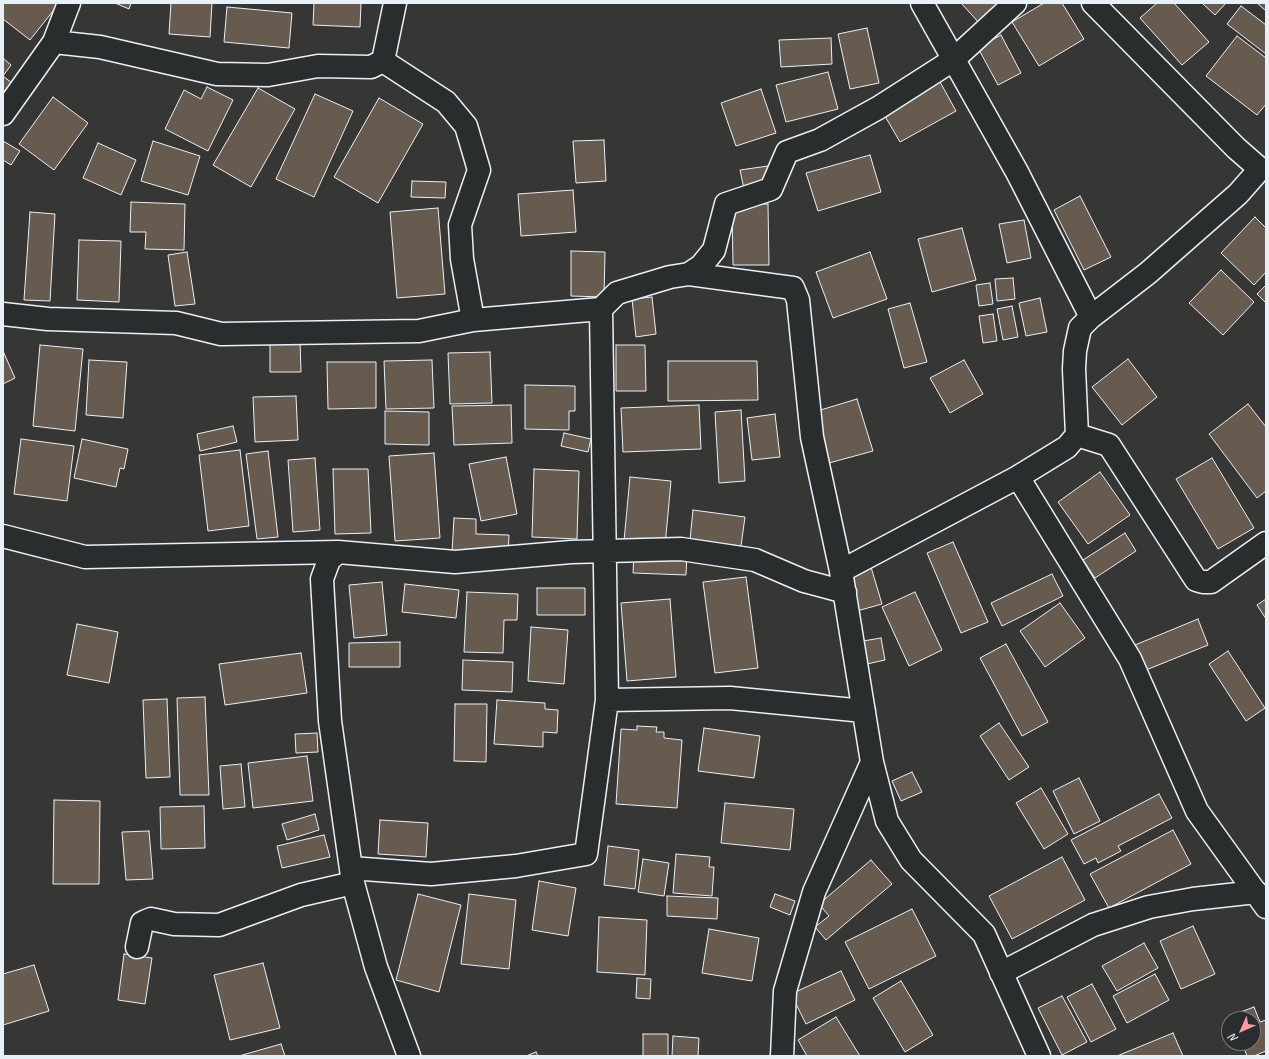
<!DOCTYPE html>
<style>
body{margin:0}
#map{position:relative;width:1269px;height:1059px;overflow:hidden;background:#363634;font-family:Caveat,sans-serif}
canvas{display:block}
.frame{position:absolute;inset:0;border:4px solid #e8f1f8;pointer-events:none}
.north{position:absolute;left:1221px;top:1011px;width:40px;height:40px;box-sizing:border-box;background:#2a2d2e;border:1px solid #767b7f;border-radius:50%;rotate:225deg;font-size:11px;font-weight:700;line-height:16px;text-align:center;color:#e8f1f8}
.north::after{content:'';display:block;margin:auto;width:14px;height:18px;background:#ff9aa2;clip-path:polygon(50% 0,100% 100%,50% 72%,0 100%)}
</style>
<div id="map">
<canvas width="1269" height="1059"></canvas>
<div class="frame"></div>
<div class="north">N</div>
</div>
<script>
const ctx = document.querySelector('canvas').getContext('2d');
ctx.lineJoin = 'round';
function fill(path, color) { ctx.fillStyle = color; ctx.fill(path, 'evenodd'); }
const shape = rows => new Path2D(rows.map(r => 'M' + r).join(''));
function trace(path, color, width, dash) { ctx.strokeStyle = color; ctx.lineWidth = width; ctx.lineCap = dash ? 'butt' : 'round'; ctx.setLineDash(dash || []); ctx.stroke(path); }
const building = shape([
 [3,3,54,3,57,6,30,40,3,19,3,3],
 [115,3,131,3,129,9,115,3],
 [171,3,212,3,210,37,169,34,171,3],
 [314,3,361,3,360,27,313,25,314,3],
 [961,3,1006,3,981,25,961,3],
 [1044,3,1062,3,1084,39,1039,66,1012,22,1044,3],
 [1157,3,1174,3,1209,42,1182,65,1140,18,1157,3],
 [1202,3,1226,3,1215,15,1202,3],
 [1257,3,1266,3,1266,11,1257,3],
 [1241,6,1266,25,1266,54,1227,24,1241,6],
 [227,7,292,13,289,48,224,42,227,7],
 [867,28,879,83,850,89,838,34,867,28],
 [1001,35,1021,73,998,85,978,48,1001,35],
 [1237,36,1266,58,1266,104,1257,115,1206,76,1237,36],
 [831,38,832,64,781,67,779,40,831,38],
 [3,58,11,65,3,76,3,58],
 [828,72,838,109,786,122,776,85,828,72],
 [3,76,17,87,3,105,3,76],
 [939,80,956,111,900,142,882,111,939,80],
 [207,87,233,100,208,151,165,129,184,90,201,99,207,87],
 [258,88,295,109,251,187,213,165,258,88],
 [761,89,776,133,736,146,721,103,761,89],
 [315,94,353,111,314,197,276,179,315,94],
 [53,97,88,123,54,170,19,144,53,97],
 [379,98,423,124,378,203,334,177,379,98],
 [604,140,606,181,576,183,573,141,604,140],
 [3,141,20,151,11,165,3,160,3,141],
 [153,141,200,156,188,195,141,181,153,141],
 [98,143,136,160,121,195,83,178,98,143],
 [870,155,881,192,818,211,806,173,870,155],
 [768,166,771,185,744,189,740,170,768,166],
 [412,181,446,182,445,198,411,197,412,181],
 [573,190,576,232,521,236,518,194,573,190],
 [1080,196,1111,257,1084,270,1054,210,1080,196],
 [131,202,185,204,184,250,145,249,146,232,130,232,131,202],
 [768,204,769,265,733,265,732,205,768,204],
 [438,208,445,294,397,298,390,212,438,208],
 [30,212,55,214,50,301,24,300,30,212],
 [1255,217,1266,228,1266,272,1254,285,1221,253,1255,217],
 [1024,220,1031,258,1007,263,999,224,1024,220],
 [962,228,976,280,932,292,918,239,962,228],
 [79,240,121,241,119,302,77,300,79,240],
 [571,251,605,252,604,297,571,296,571,251],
 [187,252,195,304,175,306,168,255,187,252],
 [870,252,887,299,833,318,816,272,870,252],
 [1221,270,1254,302,1223,335,1189,303,1221,270],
 [1013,278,1015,299,997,301,995,279,1013,278],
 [990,283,993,304,979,306,976,285,990,283],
 [1266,285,1266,303,1257,294,1266,285],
 [652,297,656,334,636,337,632,299,652,297],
 [1040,298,1047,332,1026,336,1019,303,1040,298],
 [910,303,927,362,904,368,888,309,910,303],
 [1012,306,1018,337,1003,340,997,309,1012,306],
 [993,314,997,341,983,343,979,316,993,314],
 [270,340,300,340,301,372,270,372,270,340],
 [40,345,83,349,75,431,33,426,40,345],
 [616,345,645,345,646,391,616,391,616,345],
 [3,351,15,378,3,384,3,351],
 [490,352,492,403,450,404,448,353,490,352],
 [1128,359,1157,397,1122,425,1092,387,1128,359],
 [89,360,127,362,123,418,86,415,89,360],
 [432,360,434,408,386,409,384,361,432,360],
 [964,360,983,394,950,413,930,378,964,360],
 [668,361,757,361,758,400,668,401,668,361],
 [327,362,376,362,376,408,328,409,327,362],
 [525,385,575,386,575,411,569,411,569,430,525,429,525,385],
 [296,396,298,440,255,442,253,397,296,396],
 [857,399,873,451,829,463,814,412,857,399],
 [1248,404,1266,427,1266,491,1257,498,1209,434,1248,404],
 [511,405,512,443,454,445,452,406,511,405],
 [699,405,701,449,623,452,621,408,699,405],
 [741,410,745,481,719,483,715,412,741,410],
 [385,411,429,412,429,445,385,444,385,411],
 [775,414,780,457,752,460,747,418,775,414],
 [233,426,237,442,200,451,197,434,233,426],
 [564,433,591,439,588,452,561,446,564,433],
 [21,439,74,446,67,501,14,494,21,439],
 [82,439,128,449,124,469,120,468,116,487,74,478,82,439],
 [240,450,249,526,208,531,199,455,240,450],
 [268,451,278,537,257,539,246,454,268,451],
 [434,453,440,538,395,541,389,456,434,453],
 [506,457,517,514,481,521,469,464,506,457],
 [315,458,320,530,293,532,288,460,315,458],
 [1212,458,1254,528,1218,549,1176,479,1212,458],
 [333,469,368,469,371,533,335,534,333,469],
 [534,469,579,471,577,539,532,537,534,469],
 [1100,472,1130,515,1088,544,1058,502,1100,472],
 [630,477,671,481,665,546,624,541,630,477],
 [693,510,745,517,741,546,690,540,693,510],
 [454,518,476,519,476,534,509,535,508,556,452,553,454,518],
 [1125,533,1136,551,1095,578,1083,560,1125,533],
 [953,542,988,622,961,633,927,553,953,542],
 [634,552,687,554,686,575,633,573,634,552],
 [871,567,882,604,857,611,846,574,871,567],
 [1052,574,1063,596,1002,626,991,603,1052,574],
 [746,577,758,668,715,673,703,582,746,577],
 [382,582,387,635,354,638,349,585,382,582],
 [405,584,459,590,456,618,402,612,405,584],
 [537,588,585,588,585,615,537,615,537,588],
 [467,592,518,594,517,620,504,620,503,653,464,652,467,592],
 [915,592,942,650,909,666,882,607,915,592],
 [670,599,676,677,627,681,621,603,670,599],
 [1266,599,1266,619,1257,605,1266,599],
 [1060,603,1085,638,1045,667,1020,631,1060,603],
 [1198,619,1208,645,1146,670,1135,645,1198,619],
 [77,624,118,632,109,683,67,675,77,624],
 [531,627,568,630,564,684,528,681,531,627],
 [881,638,885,660,867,664,863,641,881,638],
 [400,642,400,667,349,667,349,643,400,642],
 [1006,644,1048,722,1022,736,980,658,1006,644],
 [1228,651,1265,708,1246,721,1209,664,1228,651],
 [301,653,307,693,225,705,219,664,301,653],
 [463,660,513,662,512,692,462,690,463,660],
 [205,697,209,795,180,795,177,698,205,697],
 [167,699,170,777,146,778,143,700,167,699],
 [497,700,545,703,545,709,558,710,557,733,543,732,543,747,494,744,497,700],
 [455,704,487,704,486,762,454,761,455,704],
 [999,723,1029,767,1009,780,980,736,999,723],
 [637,726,657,727,656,732,664,732,664,738,682,740,677,808,616,804,621,729,637,730,637,726],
 [704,728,760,736,754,778,698,771,704,728],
 [317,733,318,752,296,753,295,734,317,733],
 [307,756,313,801,253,808,248,763,307,756],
 [241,764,245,807,223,809,220,766,241,764],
 [912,772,922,792,901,801,892,781,912,772],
 [1079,778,1100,821,1074,834,1053,791,1079,778],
 [1041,788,1068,834,1044,849,1016,803,1041,788],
 [1159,794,1172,818,1118,846,1121,851,1098,863,1096,858,1084,864,1071,840,1159,794],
 [54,800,100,801,99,884,53,884,54,800],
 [725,803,794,809,790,850,721,843,725,803],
 [204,806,205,848,161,849,160,807,204,806],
 [315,814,319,830,287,840,282,824,315,814],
 [380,820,428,823,426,857,378,854,380,820],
 [1173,830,1191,864,1109,908,1090,874,1173,830],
 [149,831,153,879,126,880,122,832,149,831],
 [324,835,330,857,282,868,277,846,324,835],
 [608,846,639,850,635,889,604,885,608,846],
 [676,854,710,857,709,867,714,867,712,896,673,893,676,854],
 [1062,857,1085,900,1012,939,989,896,1062,857],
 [643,859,669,863,664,896,638,892,643,859],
 [871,860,892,884,826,940,815,927,829,916,819,904,871,860],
 [539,881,576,888,568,936,532,930,539,881],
 [418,894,461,905,439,992,396,980,418,894],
 [469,894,516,900,509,969,461,964,469,894],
 [775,894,795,901,790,915,770,907,775,894],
 [667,896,718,898,717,919,667,916,667,896],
 [912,909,936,956,869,989,845,942,912,909],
 [599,917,647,920,645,975,597,972,599,917],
 [1193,926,1215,974,1181,989,1160,941,1193,926],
 [709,929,759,938,752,981,702,973,709,929],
 [1144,943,1158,968,1117,991,1102,966,1144,943],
 [124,954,152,958,145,1004,118,1000,124,954],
 [263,963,280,1028,230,1040,214,975,263,963],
 [34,965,49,1011,3,1025,3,974,34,965],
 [841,971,855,1000,806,1024,791,994,841,971],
 [1155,974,1169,1000,1127,1023,1113,996,1155,974],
 [637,978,651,979,650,999,636,998,637,978],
 [901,981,933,1035,905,1052,873,998,901,981],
 [1092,984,1116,1029,1091,1042,1067,997,1092,984],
 [1062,996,1087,1042,1062,1055,1038,1008,1062,996],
 [1254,1007,1260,1022,1266,1020,1266,1051,1254,1056,1247,1056,1242,1043,1253,1043,1253,1019,1231,1019,1230,1016,1254,1007],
 [836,1017,860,1056,807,1056,798,1040,836,1017],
 [1173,1033,1183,1056,1117,1056,1173,1033],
 [643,1034,668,1034,668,1056,643,1056,643,1034],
 [673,1036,699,1038,698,1056,672,1056,673,1036],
 [281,1044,285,1056,239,1056,281,1044],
 [536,1052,538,1056,526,1056,536,1052]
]);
const minor = shape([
 [922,3,1017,172,1091,317],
 [54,42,100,47,217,74,268,75,318,66,371,67,383,61,395,3],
 [383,61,446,102,466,126,479,170,460,225,462,259,473,320],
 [3,114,54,42,69,3],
 [689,274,701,266,714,250,726,204,771,189,787,152,820,140,878,108,953,60,1015,3],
 [3,314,48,319,176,323,221,334,419,331,473,320,601,309,617,293,670,277,689,274,793,288,798,300,812,437,841,571,872,762,887,821,911,860,984,934,1039,1056],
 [1077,435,1109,445,1196,580,1203,582,1211,582,1266,543],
 [1018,477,1130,659,1197,811,1266,907],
 [3,536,85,557,338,552],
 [841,571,1018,477,1067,447,1077,435,1074,369,1075,351,1080,328,1091,317,1148,273,1238,194,1260,169,1236,148,1093,3],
 [607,700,730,698,864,711],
 [351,868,431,874,516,866,586,854,607,700,601,309],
 [137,947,142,923,146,921,151,919,174,924,219,925,301,895,353,883],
 [1001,973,1093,925,1149,907,1193,899,1256,892],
 [409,1056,376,967,353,883,330,721,322,579,329,560,338,552,455,562,571,552,681,549,755,560,804,581,845,592],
 [782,1056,785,991,814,892,872,762]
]);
fill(building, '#675a4e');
trace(building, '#e8f1f8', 1);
trace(minor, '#e8f1f8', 25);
trace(minor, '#2a2d2e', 22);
</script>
